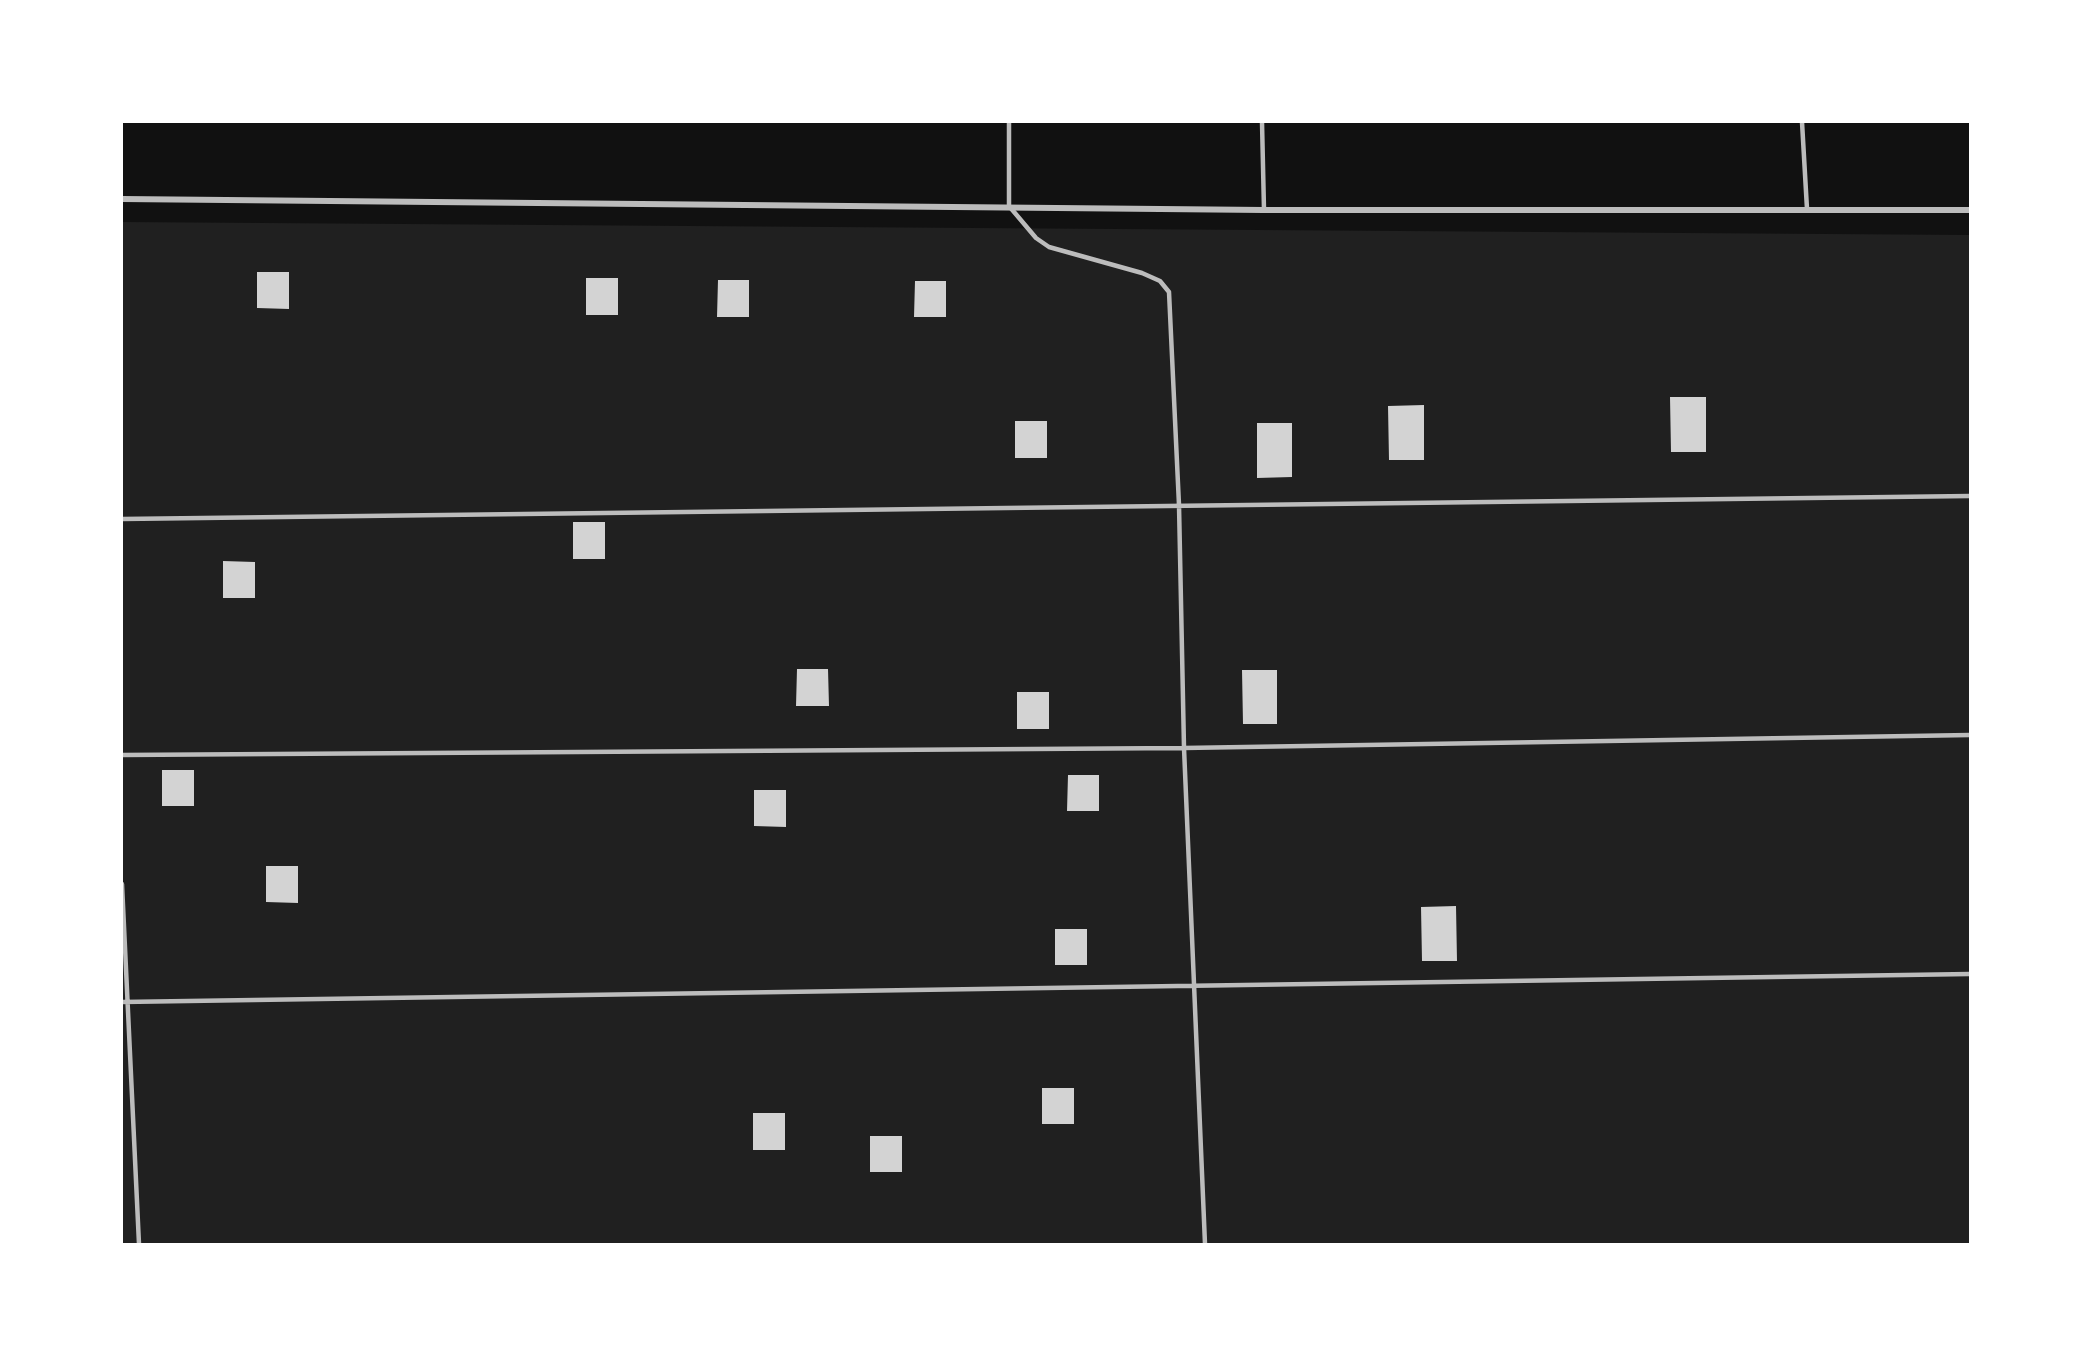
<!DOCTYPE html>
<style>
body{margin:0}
#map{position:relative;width:2092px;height:1366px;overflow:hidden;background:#111;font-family:"PT Sans Narrow",sans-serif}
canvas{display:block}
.frame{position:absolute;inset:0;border:123px solid #fff;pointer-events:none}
</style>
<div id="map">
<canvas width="2092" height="1366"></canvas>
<div class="frame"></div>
</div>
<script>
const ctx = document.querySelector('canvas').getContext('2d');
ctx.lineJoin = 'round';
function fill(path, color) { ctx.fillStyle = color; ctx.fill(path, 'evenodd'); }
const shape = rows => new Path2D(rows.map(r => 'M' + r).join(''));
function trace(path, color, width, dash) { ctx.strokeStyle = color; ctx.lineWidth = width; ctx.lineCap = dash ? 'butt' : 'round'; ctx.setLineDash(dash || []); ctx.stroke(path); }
const green = shape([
 [122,222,1970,235,1970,1244,122,1244]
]);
const building = shape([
 [257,272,289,272,289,309,257,308],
 [586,278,618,278,618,315,586,315],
 [718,280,749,280,749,317,717,317],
 [915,281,946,281,946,317,914,317],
 [1670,397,1706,397,1706,452,1671,452],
 [1424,405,1424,460,1389,460,1388,406],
 [1015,421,1047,421,1047,458,1015,458],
 [1257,423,1292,423,1292,477,1257,478],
 [573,522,605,522,605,559,573,559],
 [223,561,255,562,255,598,223,598],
 [797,669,828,669,829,706,796,706],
 [1242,670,1277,670,1277,724,1243,724],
 [1017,692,1049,692,1049,729,1017,729],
 [162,770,194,770,194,806,162,806],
 [1068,775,1099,775,1099,811,1067,811],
 [754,790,786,790,786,827,754,826],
 [266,866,298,866,298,903,266,902],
 [1456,906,1457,961,1422,961,1421,907],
 [1055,929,1087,929,1087,965,1055,965],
 [1042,1088,1074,1088,1074,1124,1042,1124],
 [753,1113,785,1113,785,1150,753,1150],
 [870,1136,902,1136,902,1172,870,1172]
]);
const service = shape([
 [1009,122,1009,206,1036,238,1049,247,1142,273,1160,281,1169,292,1179,505,1184,748,1205,1244],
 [1262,122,1264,210],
 [1802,122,1807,209],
 [122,519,1970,496],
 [122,755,1184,748,1970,735],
 [122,884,139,1244],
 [122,1002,1970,974]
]);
const minor = shape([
 [122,199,1264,210,1970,210]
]);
fill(green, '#202020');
fill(building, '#d3d3d3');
trace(service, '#bcbcbc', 4.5);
trace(minor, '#bcbcbc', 6);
</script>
